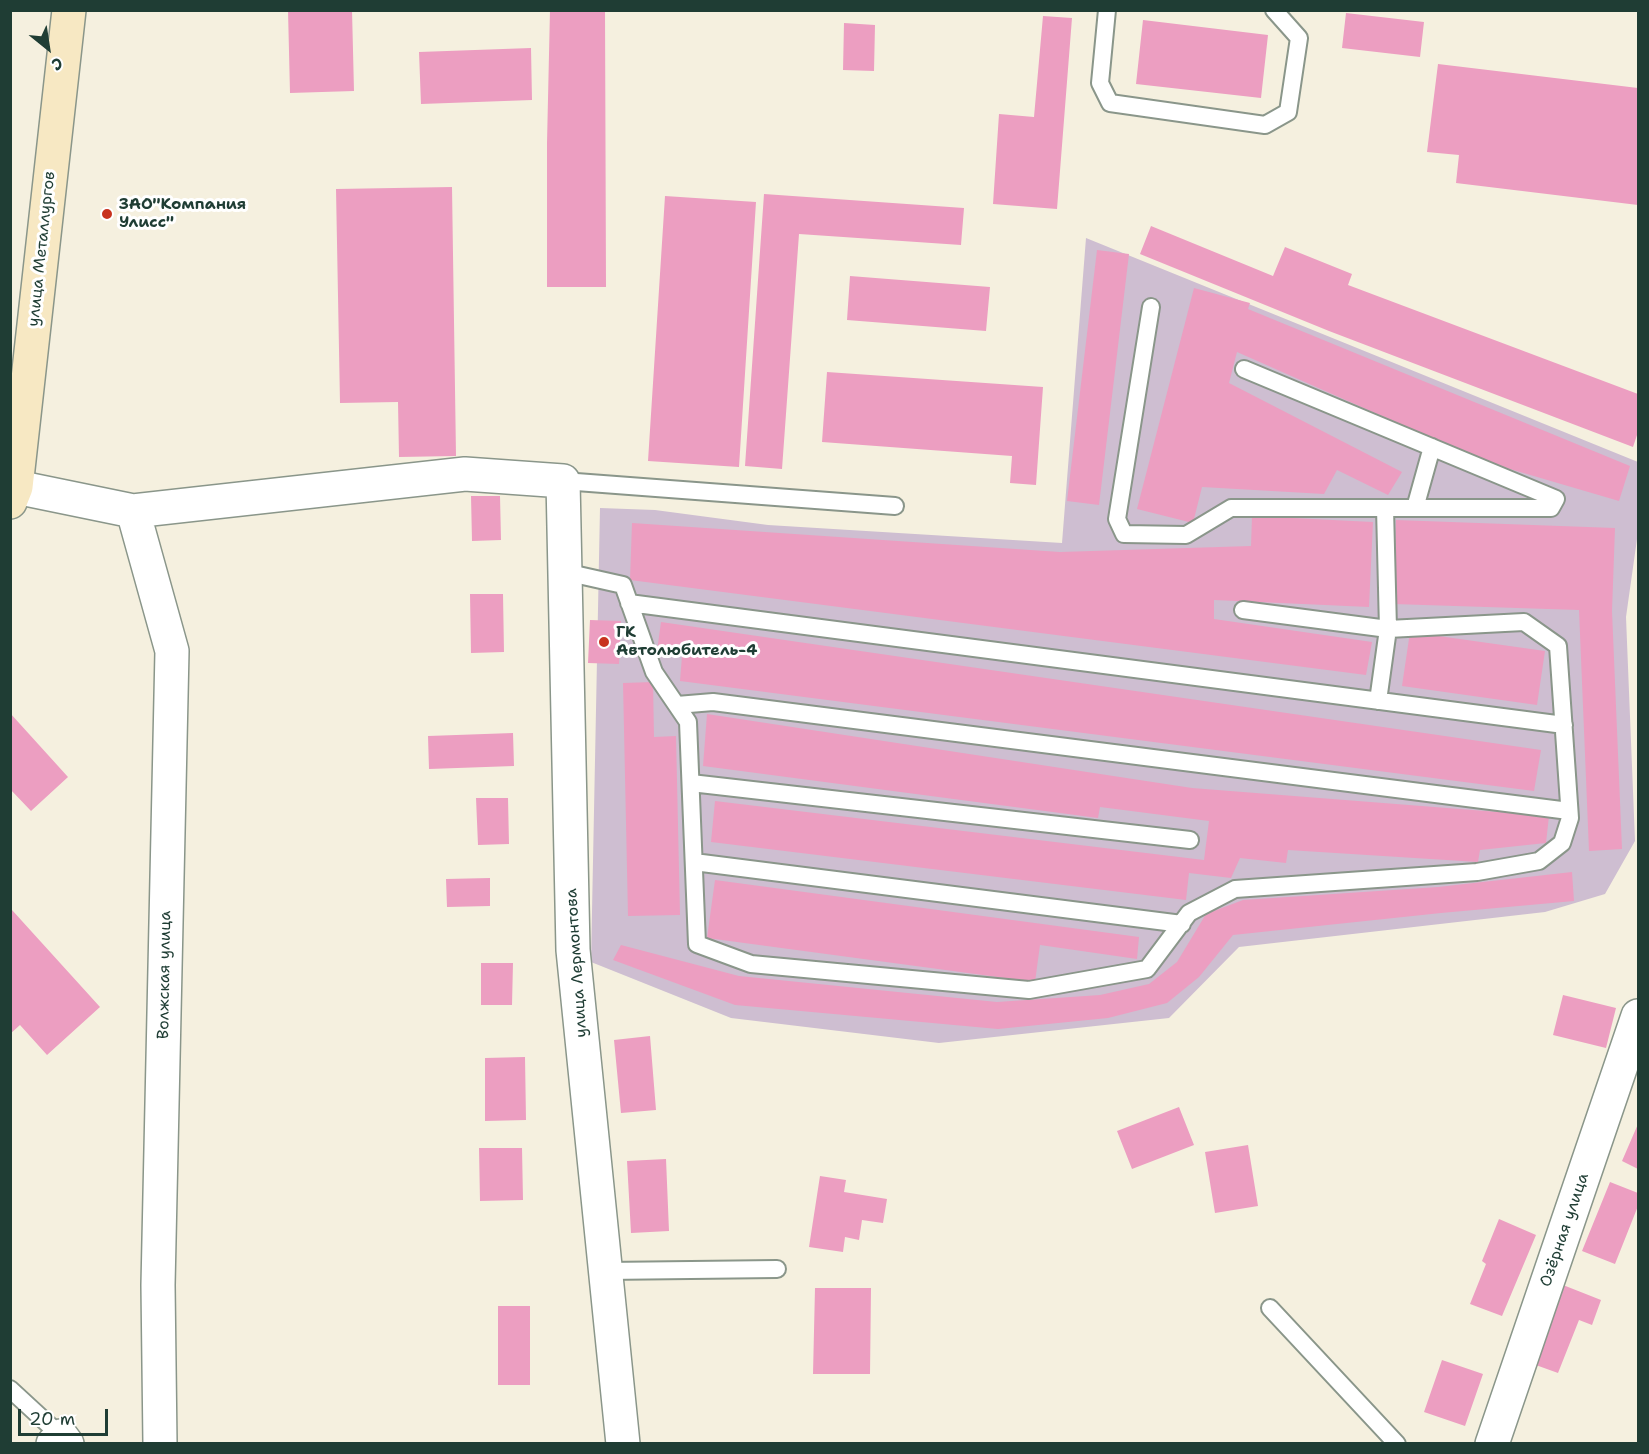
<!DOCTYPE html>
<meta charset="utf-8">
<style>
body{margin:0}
#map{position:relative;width:1649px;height:1454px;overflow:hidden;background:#f5f0df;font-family:"Shantell Sans",sans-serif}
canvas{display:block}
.frame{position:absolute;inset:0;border:12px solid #1f3d34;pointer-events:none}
.north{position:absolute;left:18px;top:18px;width:60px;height:60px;-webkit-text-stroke:4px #fff;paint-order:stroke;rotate:150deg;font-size:16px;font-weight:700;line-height:24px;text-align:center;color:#1f3d34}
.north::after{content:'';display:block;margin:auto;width:21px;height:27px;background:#1f3d34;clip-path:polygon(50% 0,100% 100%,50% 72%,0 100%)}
.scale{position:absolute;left:18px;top:1409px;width:90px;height:27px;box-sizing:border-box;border:3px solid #1f3d34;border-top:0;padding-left:8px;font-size:18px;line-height:21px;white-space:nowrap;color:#1f3d34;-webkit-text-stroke:4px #fff;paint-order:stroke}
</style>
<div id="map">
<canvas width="1649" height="1454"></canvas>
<div class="frame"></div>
<div class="north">С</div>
<div class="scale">20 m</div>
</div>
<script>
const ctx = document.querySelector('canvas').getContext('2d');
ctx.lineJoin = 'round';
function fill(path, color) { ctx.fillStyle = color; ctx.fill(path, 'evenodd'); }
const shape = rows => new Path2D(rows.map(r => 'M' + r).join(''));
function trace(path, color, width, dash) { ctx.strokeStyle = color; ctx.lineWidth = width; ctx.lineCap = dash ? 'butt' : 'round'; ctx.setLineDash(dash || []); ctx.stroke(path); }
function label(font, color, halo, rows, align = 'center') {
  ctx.font = font + ' "Shantell Sans",sans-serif'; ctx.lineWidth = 6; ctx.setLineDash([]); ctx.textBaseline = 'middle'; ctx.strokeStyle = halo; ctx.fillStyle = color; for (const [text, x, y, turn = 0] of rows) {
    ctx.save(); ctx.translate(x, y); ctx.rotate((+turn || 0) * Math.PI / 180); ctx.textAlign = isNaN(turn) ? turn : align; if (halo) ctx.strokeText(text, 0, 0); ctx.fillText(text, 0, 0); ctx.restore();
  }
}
const industrial = shape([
 [1086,238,1638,462,1638,532,1626,617,1635,841,1605,894,1545,912,1239,947,1169,1018,939,1043,731,1018,591,962,600,508,655,510,768,525,1062,543]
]);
const building = shape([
 [288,10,352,10,354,91,290,93],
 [550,10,605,10,606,287,547,287,547,143],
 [1346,13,1424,22,1420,57,1342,48],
 [1043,16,1072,18,1057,209,993,204,999,114,1034,117],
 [1143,20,1268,35,1261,98,1136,84],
 [844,23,875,25,874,71,843,70],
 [531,48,532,100,421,104,419,52],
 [1438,64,1638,88,1638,205,1456,183,1459,155,1427,152],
 [452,187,456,456,399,457,398,402,340,403,336,189],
 [764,194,964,208,961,245,799,234,782,469,745,466],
 [665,196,756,202,739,467,648,461],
 [1151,226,1273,276,1285,247,1352,274,1348,285,1638,394,1638,432,1633,447,1329,331,1140,254],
 [1097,250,1129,254,1099,505,1067,501],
 [850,276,990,287,986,331,847,320],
 [1194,288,1250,303,1248,309,1630,466,1619,501,1486,462,1237,352,1229,383,1402,472,1388,495,1337,470,1324,494,1202,487,1193,523,1137,509],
 [827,372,1043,387,1036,485,1010,483,1012,456,822,442],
 [471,496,500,496,501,540,472,541],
 [1252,516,1373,522,1369,607,1214,600,1214,619,1372,642,1366,675,630,580,632,523,1060,552,1251,546],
 [1396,520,1615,528,1612,611,1622,849,1589,851,1579,610,1393,604],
 [470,594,503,594,504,652,471,653],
 [590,620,621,621,619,664,588,663],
 [661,622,1541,750,1534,791,680,681,682,656,657,651],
 [1410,632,1545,651,1537,705,1402,686],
 [653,682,654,737,676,736,680,915,628,916,623,683],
 [10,713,68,777,31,811,10,789],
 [707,714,1192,788,1549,816,1546,843,1480,850,1478,862,1288,850,1286,863,1240,858,1231,878,1189,873,1186,900,711,842,715,801,1204,860,1209,821,1100,807,1098,818,703,766],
 [513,733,514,766,429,769,428,736],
 [476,798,508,798,509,844,478,845],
 [1572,872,1574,901,1441,913,1233,935,1199,977,1167,1003,1108,1018,998,1029,735,1005,613,960,621,945,739,976,997,1002,1100,995,1149,984,1177,962,1206,914,1243,900,1438,887],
 [490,878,490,906,447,907,446,879],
 [715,880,1139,937,1137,959,1040,945,1035,982,707,938],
 [12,910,100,1007,47,1055,20,1025,10,1034,10,912],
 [481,963,513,963,512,1005,481,1005],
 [1563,995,1616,1008,1606,1048,1553,1035],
 [650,1036,656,1110,621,1113,614,1040],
 [525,1057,526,1120,485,1121,485,1058],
 [1179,1107,1194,1145,1132,1169,1117,1131],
 [1638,1124,1638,1169,1622,1161],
 [1248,1145,1258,1206,1215,1213,1205,1152],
 [479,1148,522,1148,523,1200,480,1201],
 [666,1159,669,1231,631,1233,627,1161],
 [820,1176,846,1180,844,1192,887,1199,883,1223,862,1220,859,1240,845,1237,843,1252,809,1247],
 [1610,1182,1638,1193,1638,1206,1615,1264,1582,1251],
 [1499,1219,1536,1235,1502,1316,1470,1304,1486,1264,1482,1261],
 [1563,1285,1601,1300,1592,1325,1579,1320,1558,1373,1533,1364],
 [815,1288,871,1288,870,1374,813,1374],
 [498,1306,530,1306,530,1385,498,1385],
 [1442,1360,1483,1374,1465,1426,1424,1412]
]);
const lane = shape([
 [1107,10,1100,83,1110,103,1265,125,1288,112,1299,38,1274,10],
 [1151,307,1117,519,1124,534,1186,535,1231,508,1551,508,1556,499,1244,369],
 [563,481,895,506],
 [1415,508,1432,447],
 [565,572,623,585,654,672,688,722,697,944,751,964,1029,990,1147,969,1189,913,1235,889,1477,872,1539,861,1562,843,1570,818,1558,646,1524,622,1388,629,1243,610],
 [629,603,1564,725],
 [1378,701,1388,629,1385,508],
 [677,705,713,702,1569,811],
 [691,783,1190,840],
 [694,862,1182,924],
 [605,1271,777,1269],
 [1270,1308,1397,1444],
 [10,1389,61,1436]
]);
const street = shape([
 [16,487,133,511,465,474,563,481,573,950,623,1444],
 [133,511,172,651,158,1285,160,1444],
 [53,1444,61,1436,67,1444],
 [1492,1444,1638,1016]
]);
const secondary = shape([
 [10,502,16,487,69,10]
]);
const markers = [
 [107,214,6,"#c8321e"],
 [604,642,6,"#c8321e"]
];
const poiNames = [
 ["ЗАО\"Компания",119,205],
 ["Улисс\"",119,223],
 ["ГК",616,633],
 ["Автолюбитель-4",616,651]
];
const streetNames = [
 ["улица Металлургов",42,249,-84],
 ["улица Лермонтова",577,963,-94],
 ["Волжская улица",165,975,-89],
 ["Озёрная улица",1565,1230,-71]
];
fill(industrial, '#cebed1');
fill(building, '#ec9ec1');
trace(lane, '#8a968a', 20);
trace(street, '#8a968a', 36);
trace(secondary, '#8a968a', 36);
trace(lane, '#fff', 16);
trace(street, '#fff', 33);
trace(secondary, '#f7e8c3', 33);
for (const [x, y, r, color] of markers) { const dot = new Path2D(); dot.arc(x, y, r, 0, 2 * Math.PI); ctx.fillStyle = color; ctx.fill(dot); trace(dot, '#fff', 2); }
label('bold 16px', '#1f3d34', '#fff', poiNames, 'left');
label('16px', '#1f3d34', '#fff', streetNames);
</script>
